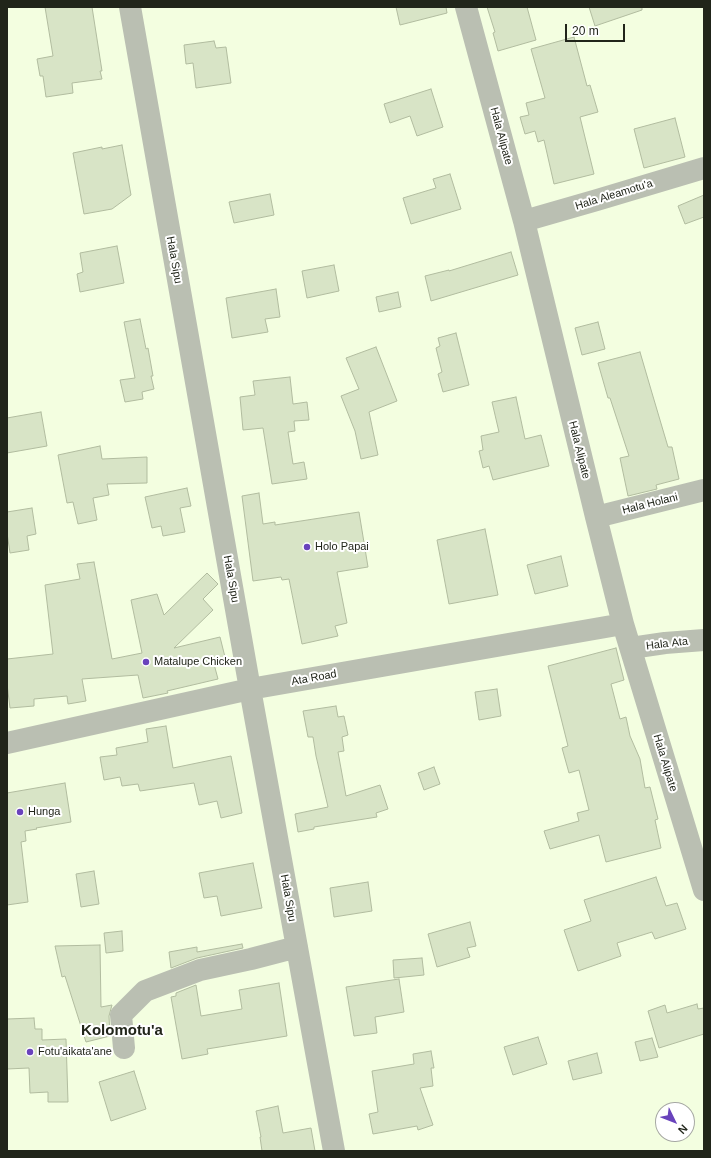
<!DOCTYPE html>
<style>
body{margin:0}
#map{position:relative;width:711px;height:1158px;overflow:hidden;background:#f3fee0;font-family:Arial,sans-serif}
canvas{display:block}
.frame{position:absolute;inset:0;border:8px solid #21251a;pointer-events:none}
.north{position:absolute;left:655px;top:1102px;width:40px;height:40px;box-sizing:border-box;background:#fff;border:1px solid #a6a8a3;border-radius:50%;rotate:133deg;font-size:11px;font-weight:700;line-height:16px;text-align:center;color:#21251a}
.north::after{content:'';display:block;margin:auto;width:14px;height:18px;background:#6943bc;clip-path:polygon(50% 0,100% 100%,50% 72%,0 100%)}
.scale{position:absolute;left:565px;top:24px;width:60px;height:18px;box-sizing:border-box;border:2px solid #21251a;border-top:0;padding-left:5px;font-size:12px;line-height:14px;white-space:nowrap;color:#21251a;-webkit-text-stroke:3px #fff;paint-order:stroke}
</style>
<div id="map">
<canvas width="711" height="1158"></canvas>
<div class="frame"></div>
<div class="north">N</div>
<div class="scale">20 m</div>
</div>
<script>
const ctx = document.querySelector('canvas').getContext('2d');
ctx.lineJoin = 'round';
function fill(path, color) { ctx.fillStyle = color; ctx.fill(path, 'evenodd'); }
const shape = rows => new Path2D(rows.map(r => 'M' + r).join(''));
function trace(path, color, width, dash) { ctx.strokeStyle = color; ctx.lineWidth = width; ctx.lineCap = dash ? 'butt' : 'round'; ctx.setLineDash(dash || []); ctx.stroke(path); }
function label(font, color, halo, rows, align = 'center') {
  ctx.font = font + ' Arial,sans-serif'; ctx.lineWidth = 4; ctx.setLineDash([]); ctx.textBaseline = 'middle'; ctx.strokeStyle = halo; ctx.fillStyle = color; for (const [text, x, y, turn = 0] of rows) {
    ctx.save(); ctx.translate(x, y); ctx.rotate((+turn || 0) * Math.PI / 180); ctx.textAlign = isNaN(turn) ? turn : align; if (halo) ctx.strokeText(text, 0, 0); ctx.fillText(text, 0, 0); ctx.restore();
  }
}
const building = shape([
 [45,7,92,7,102,71,100,71,102,79,72,83,73,93,46,97,43,76,40,76,37,59,53,56,45,7],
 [396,7,446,7,447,13,400,25,396,7],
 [487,7,527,7,536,40,498,51,493,33,495,32,487,7],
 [589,7,642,7,642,10,595,26,589,7],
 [574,37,587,86,590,85,598,112,580,117,594,174,554,184,544,140,538,142,535,131,525,134,520,117,529,115,526,103,545,98,531,49,574,37],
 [214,41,216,48,226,47,231,83,196,88,193,63,186,64,184,45,214,41],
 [431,89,443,127,417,136,410,116,390,123,384,104,431,89],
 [675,118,685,157,644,168,634,129,675,118],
 [122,145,131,195,112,209,84,214,73,153,102,147,102,149,122,145],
 [450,174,461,209,411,224,403,198,436,188,433,179,450,174],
 [270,194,274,215,234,223,229,202,270,194],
 [704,195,704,217,685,224,678,206,704,195],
 [117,246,124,283,80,292,77,274,83,272,80,253,117,246],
 [511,252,518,275,431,301,425,276,449,270,449,271,511,252],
 [334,265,339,291,307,298,302,271,334,265],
 [276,289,280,317,265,319,268,332,232,338,226,298,276,289],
 [398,292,401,307,379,312,376,297,398,292],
 [140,319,146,349,148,348,153,376,151,376,154,389,142,392,143,399,125,402,120,380,135,378,124,322,140,319],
 [598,322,605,349,582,355,575,328,598,322],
 [456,333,469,385,443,392,438,374,442,372,436,348,440,346,438,338,456,333],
 [376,347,397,401,369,412,378,455,361,459,355,431,341,396,359,389,346,358,376,347],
 [640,352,652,393,668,447,672,447,679,479,656,485,657,489,628,496,620,458,629,456,610,398,608,398,598,363,640,352],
 [290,377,293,404,307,402,309,420,294,421,295,431,288,432,293,464,304,462,307,479,272,484,263,428,243,430,240,397,255,395,253,381,290,377],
 [516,397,525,439,541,435,549,466,493,480,489,466,483,468,479,451,483,450,481,436,499,432,492,402,516,397],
 [41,412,47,446,7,453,7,418,41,412],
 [100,446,102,459,147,457,147,483,107,484,109,495,93,498,97,520,78,524,73,502,67,503,58,455,100,446],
 [187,488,191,506,180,508,185,532,163,536,161,526,152,528,145,497,187,488],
 [259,493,263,524,275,522,275,525,359,512,368,567,337,572,347,623,335,626,338,636,302,644,289,579,282,580,281,577,253,581,242,496,259,493],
 [32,508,36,534,27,536,29,550,10,553,7,533,7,512,32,508],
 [485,529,498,595,449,604,437,540,485,529],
 [561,556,568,586,535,594,527,565,561,556],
 [94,562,112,659,142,653,131,600,157,594,164,615,207,573,218,584,203,599,213,610,174,648,220,637,226,661,214,664,218,679,167,691,168,693,143,698,138,675,82,679,86,701,68,704,67,696,34,699,34,706,10,708,7,684,7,659,53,654,45,585,80,579,77,564,94,562],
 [616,648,624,680,611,684,620,719,626,717,630,736,640,759,645,788,650,787,658,819,655,820,661,848,606,862,599,835,550,849,544,831,579,821,577,813,589,810,579,770,569,773,562,748,568,746,548,666,616,648],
 [497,689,501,716,479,720,475,692,497,689],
 [336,706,338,717,344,716,348,735,342,737,344,751,338,752,346,796,380,785,388,809,376,813,377,817,314,827,314,829,298,832,295,814,328,807,316,756,313,737,308,737,303,711,336,706],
 [166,726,173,768,231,756,242,813,221,818,217,801,199,805,194,783,140,791,138,784,122,786,120,777,104,780,100,757,117,755,116,748,148,742,146,729,166,726],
 [434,767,440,784,424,790,418,773,434,767],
 [65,783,71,822,36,828,37,829,25,831,26,841,21,842,28,902,7,905,7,793,65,783],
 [253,863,262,908,221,916,217,896,204,898,199,873,253,863],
 [94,871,99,904,81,907,76,874,94,871],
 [656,877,666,906,677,903,686,929,655,939,652,932,617,943,621,956,578,971,564,930,591,921,584,900,656,877],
 [368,882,372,911,334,917,330,888,368,882],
 [470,922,476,946,467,948,470,957,437,967,428,934,470,922],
 [122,931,123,951,106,953,104,933,122,931],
 [242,944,243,948,197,958,171,968,169,952,197,947,197,952,242,944],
 [100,945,101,1007,112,1005,109,1016,110,1036,86,1042,65,976,62,977,55,946,100,945],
 [422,958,424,975,394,978,393,960,422,958],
 [399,979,404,1012,375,1017,377,1033,354,1036,346,987,399,979],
 [279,983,287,1036,207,1049,208,1054,182,1059,171,997,176,996,176,993,196,985,201,1016,242,1009,239,990,279,983],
 [697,1004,698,1009,704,1008,704,1034,659,1048,648,1011,665,1005,667,1013,697,1004],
 [34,1018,35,1029,42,1029,42,1040,66,1039,68,1102,48,1102,48,1092,30,1093,29,1068,7,1069,7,1019,34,1018],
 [538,1037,547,1064,513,1075,504,1047,538,1037],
 [652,1038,658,1057,640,1061,635,1042,652,1038],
 [431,1051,434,1068,431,1068,433,1086,420,1088,433,1125,418,1130,417,1126,373,1134,369,1114,378,1112,372,1071,414,1064,413,1054,431,1051],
 [597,1053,602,1073,573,1080,568,1061,597,1053],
 [134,1071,146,1109,111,1121,99,1082,134,1071],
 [278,1106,283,1133,311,1128,315,1151,262,1151,260,1137,261,1137,256,1111,278,1106]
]);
const minor = shape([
 [130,7,250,689,334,1151],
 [466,7,524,221,596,517,623,624,704,890],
 [524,221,597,200,704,168],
 [596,517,704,490],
 [631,648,665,643,704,640],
 [7,743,250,689,623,624],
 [124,1048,121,1015,145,991,200,970,251,959,297,947]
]);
const markers = [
 [307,547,4,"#6943bc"],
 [146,662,4,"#6943bc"],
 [20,812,4,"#6943bc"],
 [30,1052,4,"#6943bc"]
];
const streetNames = [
 ["Hala Alipate",501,136,75],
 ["Hala Aleamotu'a",614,195,-17],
 ["Hala Sipu",174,260,80],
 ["Hala Alipate",579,450,76],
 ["Hala Holani",650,504,-14],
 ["Hala Sipu",231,579,80],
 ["Hala Ata",667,644,-7],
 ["Ata Road",314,678,-10],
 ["Hala Alipate",665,763,73],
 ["Hala Sipu",288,898,80]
];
const poiNames = [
 ["Holo Papai",315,547],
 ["Matalupe Chicken",154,662],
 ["Hunga",28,812],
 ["Fotu'aikata'ane",38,1052]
];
const districtNames = [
 ["Kolomotu'a",122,1031]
];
fill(building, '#d8e4c6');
trace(building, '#b1bc9f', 1);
trace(minor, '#babfb2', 22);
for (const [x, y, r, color] of markers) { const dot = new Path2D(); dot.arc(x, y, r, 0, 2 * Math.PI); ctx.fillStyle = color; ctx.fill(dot); trace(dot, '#fff', 1.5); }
label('11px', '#21251a', '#fff', streetNames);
label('11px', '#21251a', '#fff', poiNames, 'left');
label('bold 15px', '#21251a', '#fff', districtNames);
</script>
